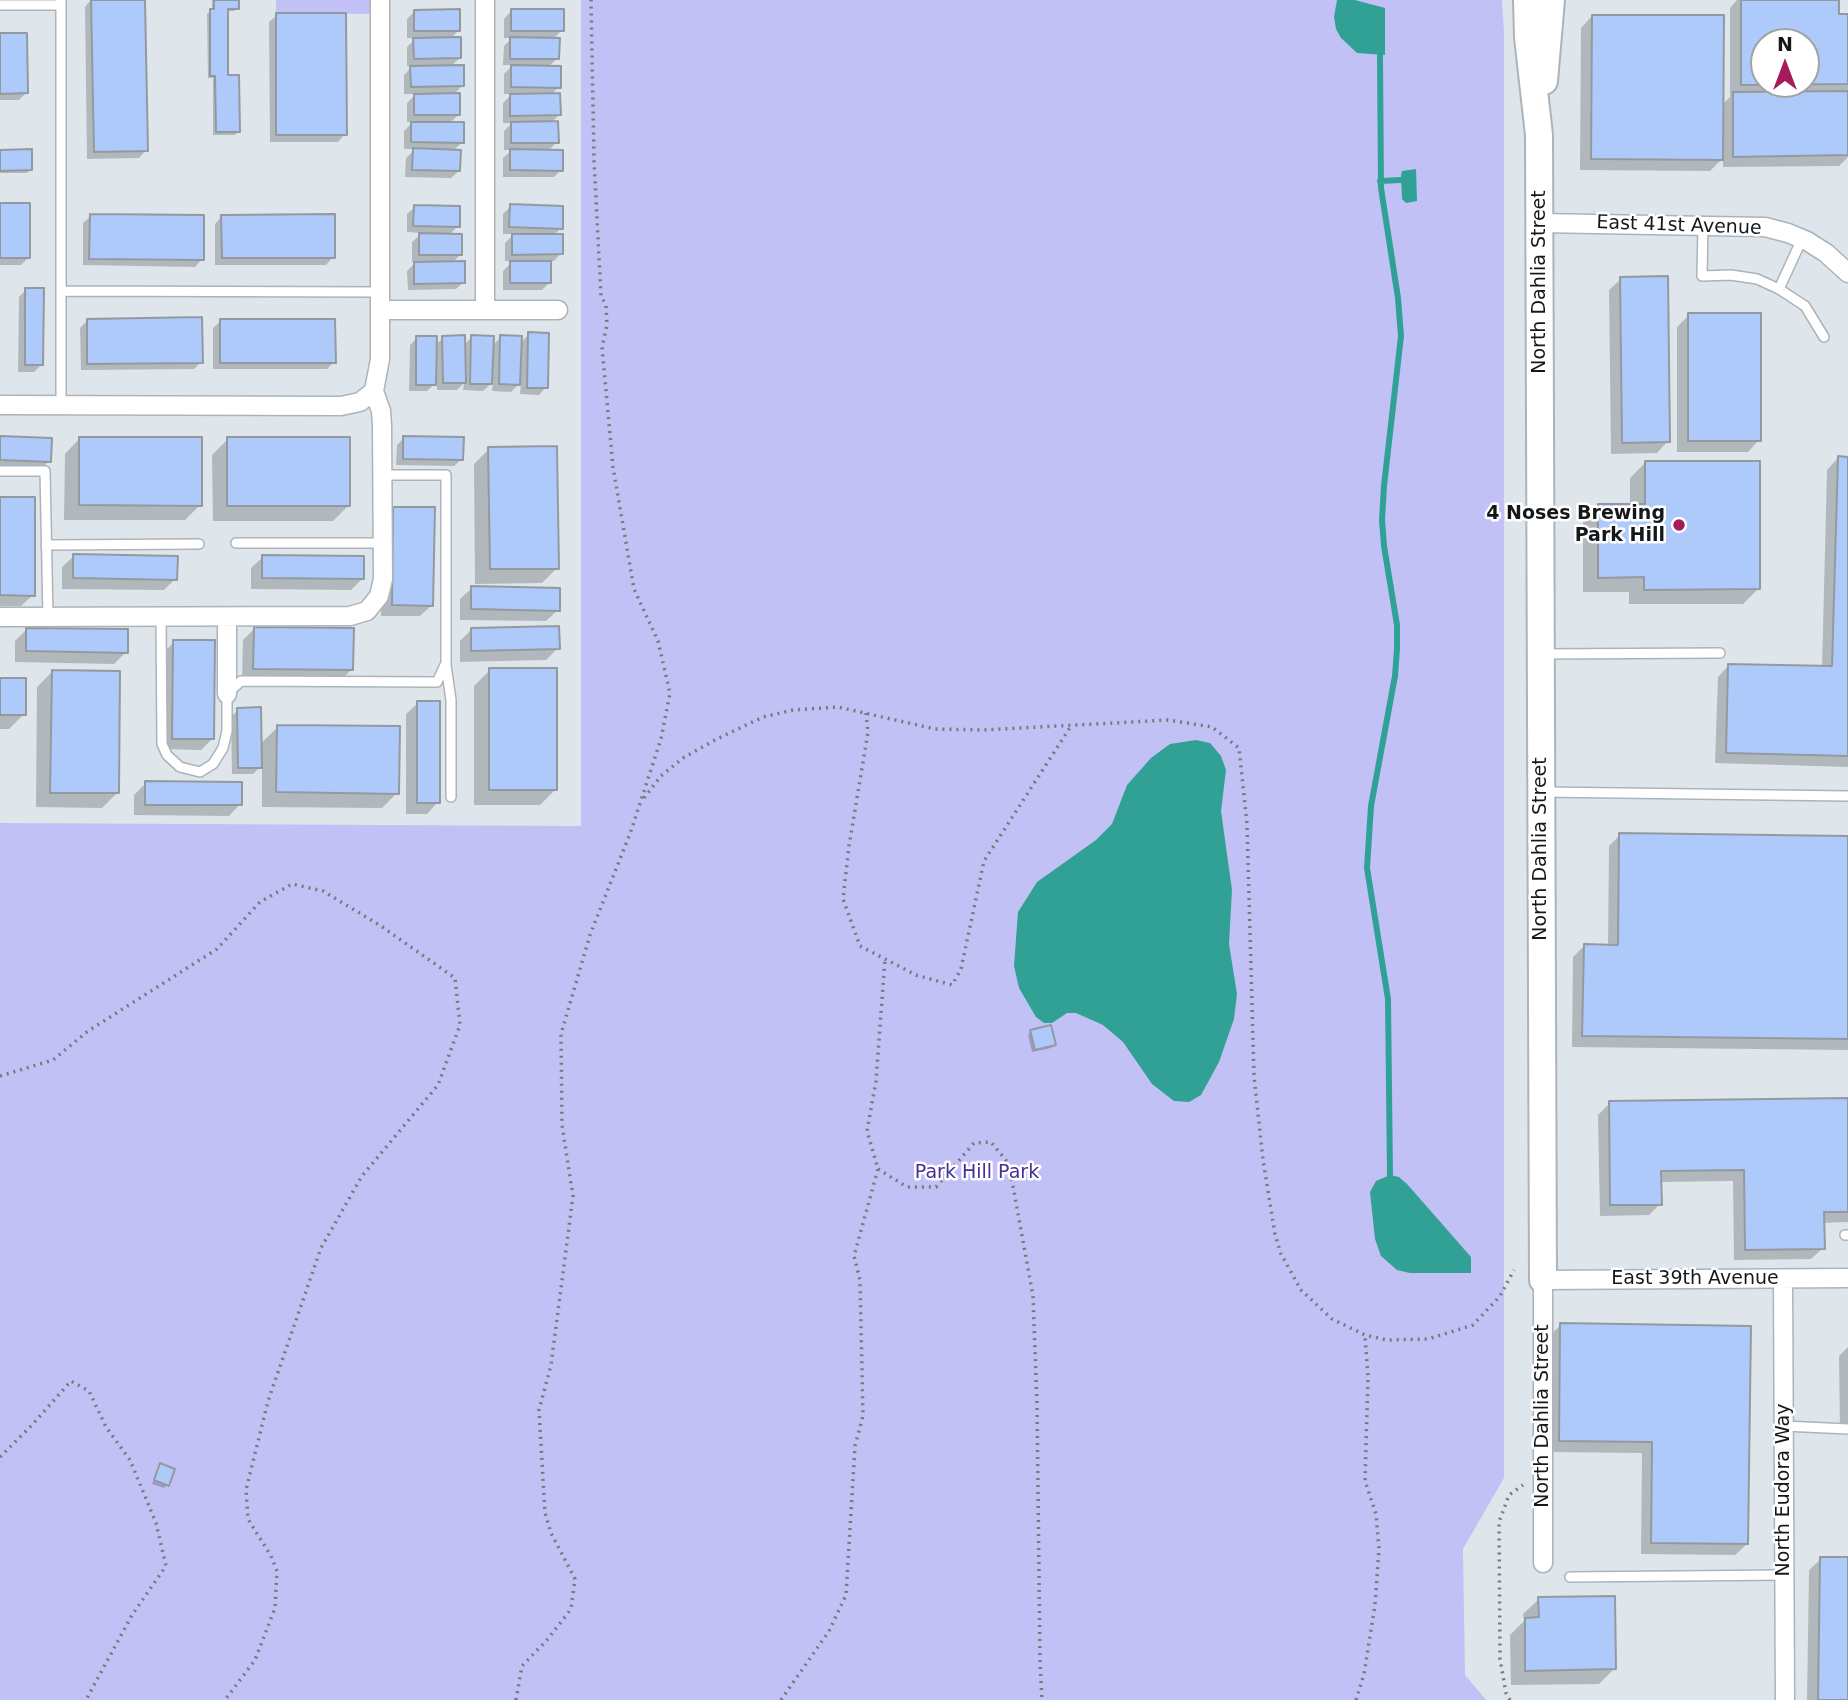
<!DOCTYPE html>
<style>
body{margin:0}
#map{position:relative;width:1848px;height:1700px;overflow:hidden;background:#dee6ec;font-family:"DejaVu Sans",sans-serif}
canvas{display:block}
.north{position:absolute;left:1750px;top:28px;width:70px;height:70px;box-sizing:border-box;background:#fff;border:2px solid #a1a3a3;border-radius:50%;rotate:0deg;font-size:19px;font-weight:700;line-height:28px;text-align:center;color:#15181a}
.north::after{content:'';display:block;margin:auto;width:24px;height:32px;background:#a81b5b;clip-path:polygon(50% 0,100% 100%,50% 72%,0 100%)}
</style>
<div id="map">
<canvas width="1848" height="1700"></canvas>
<div class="north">N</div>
</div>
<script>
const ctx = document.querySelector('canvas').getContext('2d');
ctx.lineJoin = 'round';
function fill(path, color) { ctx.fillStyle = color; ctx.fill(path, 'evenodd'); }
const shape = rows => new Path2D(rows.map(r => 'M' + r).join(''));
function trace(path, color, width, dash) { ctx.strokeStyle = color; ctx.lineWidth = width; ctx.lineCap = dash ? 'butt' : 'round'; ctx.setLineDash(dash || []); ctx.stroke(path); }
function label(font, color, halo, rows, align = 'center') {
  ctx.font = font + ' "DejaVu Sans",sans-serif'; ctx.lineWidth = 5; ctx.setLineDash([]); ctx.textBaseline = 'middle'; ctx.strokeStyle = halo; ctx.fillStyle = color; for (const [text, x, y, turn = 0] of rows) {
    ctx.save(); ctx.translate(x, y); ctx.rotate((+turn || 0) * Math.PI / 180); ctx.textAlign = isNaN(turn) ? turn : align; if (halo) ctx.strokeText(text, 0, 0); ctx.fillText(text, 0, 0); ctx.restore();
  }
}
const green = shape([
 [276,0,371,0,370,14,276,13],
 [581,0,1502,0,1504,32,1504,1478,1463,1549,1465,1675,1486,1700,0,1700,0,823,581,826]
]);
const water = shape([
 [1337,0,1355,0,1385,8,1385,55,1357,53,1341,38,1336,29,1334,17],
 [1416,169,1417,201,1406,203,1402,199,1401,175,1402,171],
 [1196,740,1210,743,1221,756,1226,770,1221,811,1232,890,1229,944,1237,994,1234,1019,1219,1062,1201,1095,1189,1102,1174,1101,1152,1084,1123,1042,1103,1025,1076,1013,1067,1013,1052,1023,1044,1023,1036,1017,1019,988,1014,966,1018,912,1037,882,1096,840,1112,824,1127,785,1151,758,1170,744],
 [1390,1175,1399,1177,1407,1184,1471,1257,1471,1273,1410,1273,1397,1270,1381,1256,1375,1239,1370,1192,1376,1181]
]);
const shadow = shape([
 [91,0,143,0,146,150,139,158,87,159,85,7],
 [212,0,237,0,237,8,234,11,226,11,227,77,238,131,235,135,213,135,213,78,208,78,207,14,212,10],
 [1737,0,1837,0,1837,15,1848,15,1848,157,1839,166,1723,167,1723,158,1710,171,1580,170,1581,28,1592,16,1722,105,1730,97,1730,8],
 [1764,42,1806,42,1806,84,1764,84],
 [511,11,562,30,553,39,558,58,548,67,559,87,551,95,559,115,551,123,557,142,548,151,561,170,554,177,503,177,503,158,512,150,504,150,504,131,512,123,503,123,503,103,512,94,504,94,504,74,513,65,503,65,504,46,512,38,504,38,504,19],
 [414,12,459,30,450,39,460,58,450,67,462,86,453,95,459,114,449,124,462,142,453,151,459,171,451,178,405,177,406,158,415,149,404,149,404,131,413,122,407,122,407,103,416,94,404,94,404,75,413,66,407,66,407,47,416,38,407,38,407,19],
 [277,15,345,134,338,142,270,142,269,22],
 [0,35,26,93,19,100,0,100],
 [0,151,30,170,27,173,0,173],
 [0,205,28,258,21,265,0,265],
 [511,206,561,228,553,236,561,253,554,261,549,261,549,283,542,290,503,290,503,271,513,261,505,261,505,243,514,234,503,234,503,214],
 [415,207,458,226,449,235,460,255,452,263,464,282,456,289,408,290,407,271,416,262,412,262,412,242,422,233,407,232,407,214],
 [91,216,202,259,195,267,83,265,83,223],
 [222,216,333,257,326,265,215,265,215,224],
 [1621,279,1668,441,1657,453,1611,454,1609,290],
 [26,290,42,364,34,372,18,372,19,297],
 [1689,315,1759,440,1748,452,1677,452,1677,327],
 [88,320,201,362,194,369,81,370,80,328],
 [221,321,334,362,327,369,213,369,213,328],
 [529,334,546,387,539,395,520,394,521,382,511,392,492,391,493,382,483,391,463,390,464,383,457,390,437,390,437,382,427,391,409,391,410,345,417,338,435,346,443,338,463,346,472,337,492,346,501,337,520,344],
 [0,438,49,461,38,473,0,471],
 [80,438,200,505,185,520,64,520,65,454],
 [404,438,462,459,454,466,396,465,397,445],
 [228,439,348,506,333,521,213,521,212,455],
 [489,449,557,568,542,583,475,584,474,464],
 [1838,458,1848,458,1848,767,1715,763,1718,677,1729,665,1822,668,1827,470],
 [1645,463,1758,589,1743,604,1629,604,1629,592,1583,592,1583,522,1599,506,1630,506,1630,478],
 [0,498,33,595,21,606,0,606],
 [394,508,432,605,420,616,381,616,383,520],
 [74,556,175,579,164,590,62,589,62,567],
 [263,557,362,579,351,590,251,589,251,568],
 [472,588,558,610,546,621,460,620,460,599],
 [255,628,351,670,340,681,242,680,243,640],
 [27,629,126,652,114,664,15,662,15,641],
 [471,630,558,648,546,660,460,662,460,641],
 [174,642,213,738,201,750,162,749,163,653],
 [490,670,555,790,540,805,474,805,474,686],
 [52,672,117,793,102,808,36,807,37,687],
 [0,680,24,714,9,729,0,729],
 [418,703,438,802,427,814,406,814,406,714],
 [238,710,260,744,278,727,397,793,382,808,262,807,262,765,253,774,232,774,231,717],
 [146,783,240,804,229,816,134,815,134,795],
 [1620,835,1848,838,1848,1050,1572,1047,1573,957,1584,946,1608,946,1609,846],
 [1031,1031,1054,1044,1051,1048,1032,1052,1028,1035],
 [1848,1100,1848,1222,1822,1223,1823,1248,1811,1259,1734,1260,1733,1181,1660,1182,1660,1204,1649,1215,1600,1216,1598,1115,1610,1103],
 [1561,1325,1747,1544,1735,1555,1641,1554,1642,1453,1548,1452,1549,1336],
 [1848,1347,1848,1432,1840,1432,1839,1356],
 [160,1466,167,1485,164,1488,152,1484],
 [1821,1559,1848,1559,1848,1700,1807,1700,1809,1570],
 [1539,1599,1614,1669,1599,1684,1511,1685,1510,1635,1524,1621,1523,1614]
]);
const stream = shape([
 [1380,56,1381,188,1398,298,1401,336,1384,486,1382,520,1384,546,1397,625,1397,649,1395,676,1371,806,1367,868,1388,999,1390,1175],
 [1380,181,1401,180]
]);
const building = shape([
 [91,0,145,0,148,151,94,152,91,0],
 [214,0,239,0,239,9,228,9,228,75,239,75,240,132,216,132,215,76,210,76,210,9,214,9,214,0],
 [1741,0,1839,0,1839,14,1848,14,1848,84,1741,85,1741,0],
 [1764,42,1806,42,1806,84,1764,84,1764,42],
 [460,9,460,31,414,31,414,10,460,9],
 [511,9,564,9,564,31,511,31,511,9],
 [276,13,346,13,347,135,276,135,276,13],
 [1592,15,1724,15,1723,160,1591,159,1592,15],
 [0,33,27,33,28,93,0,94,0,33],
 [461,37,461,58,414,59,413,38,461,37],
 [510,37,560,38,559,59,510,59,510,37],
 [464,65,464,86,411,87,410,66,464,65],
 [511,65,561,66,561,88,511,87,511,65],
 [1848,91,1848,155,1733,157,1733,92,1848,91],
 [460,93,460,115,414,115,414,94,460,93],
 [560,93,561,115,510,116,510,94,560,93],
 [558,121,559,143,511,143,511,122,558,121],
 [411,122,464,122,464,143,411,142,411,122],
 [413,148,461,150,460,171,412,170,413,148],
 [32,149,32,170,0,171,0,150,32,149],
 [510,149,563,150,563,171,510,170,510,149],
 [0,203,30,203,30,258,0,258,0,203],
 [510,204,563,206,563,229,509,227,510,204],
 [414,205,460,206,460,227,413,226,414,205],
 [90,214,204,215,204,260,89,259,90,214],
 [335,214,335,258,222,258,221,215,335,214],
 [419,233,462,234,462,255,419,255,419,233],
 [512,234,563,234,563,254,512,255,512,234],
 [465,261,465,283,414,284,414,262,465,261],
 [510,261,551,261,551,283,510,283,510,261],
 [1668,276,1670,442,1622,443,1620,277,1668,276],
 [25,288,44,288,43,365,25,365,25,288],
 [1688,313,1761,313,1761,441,1688,441,1688,313],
 [202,317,203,363,87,364,87,319,202,317],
 [220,319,335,319,336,363,220,363,220,319],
 [528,332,549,333,548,388,527,388,528,332],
 [465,335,466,383,443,383,442,336,465,335],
 [471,335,494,336,492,384,470,384,471,335],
 [500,335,522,336,520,385,499,384,500,335],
 [416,336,437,336,436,385,416,385,416,336],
 [0,436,52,438,51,462,0,460,0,436],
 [403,436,464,437,463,460,403,459,403,436],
 [79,437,202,437,202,506,79,505,79,437],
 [227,437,350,437,350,506,227,506,227,437],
 [557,446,559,569,490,569,488,447,557,446],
 [1838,456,1848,457,1848,756,1726,753,1728,664,1832,666,1838,456],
 [1645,461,1760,461,1760,589,1644,590,1644,577,1598,578,1598,504,1645,504,1645,461],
 [0,497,35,497,35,596,0,595,0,497],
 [393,507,435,507,433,606,392,605,393,507],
 [73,554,178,556,177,580,73,578,73,554],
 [262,555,364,556,364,579,262,578,262,555],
 [471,586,560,588,560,611,471,609,471,586],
 [559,626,560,649,471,651,471,628,559,626],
 [254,627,354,628,353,670,253,669,254,627],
 [26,628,128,629,128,653,26,651,26,628],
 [173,640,215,640,214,739,172,739,173,640],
 [489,668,557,668,557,790,489,790,489,668],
 [52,670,120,671,119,793,50,793,52,670],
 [0,678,26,678,26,715,0,715,0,678],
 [417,701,440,701,440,803,417,803,417,701],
 [261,707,262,768,238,768,237,708,261,707],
 [277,725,400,726,399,794,276,792,277,725],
 [145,781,242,782,242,805,145,805,145,781],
 [1619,833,1848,836,1848,1039,1582,1036,1584,944,1618,945,1619,833],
 [1051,1025,1056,1045,1035,1050,1030,1030,1051,1025],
 [1848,1098,1848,1212,1824,1212,1825,1249,1745,1250,1744,1170,1661,1171,1662,1205,1610,1205,1609,1101,1848,1098],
 [1560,1323,1751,1326,1748,1544,1651,1543,1652,1442,1559,1441,1560,1323],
 [160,1463,175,1469,169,1486,154,1480,160,1463],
 [1820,1557,1848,1557,1848,1700,1818,1700,1820,1557],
 [1615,1596,1616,1669,1525,1671,1525,1618,1539,1617,1538,1597,1615,1596]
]);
const path = shape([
 [866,713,868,732,849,846,843,899,860,946,916,975,952,985,961,969,984,861,1071,726],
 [644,798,661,776,683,758,715,740,763,717,793,710,838,707,935,729,984,730,1168,720,1212,727,1239,748,1247,824,1254,1076,1263,1160,1275,1234,1281,1254,1301,1290,1332,1319,1365,1335,1387,1340,1428,1339,1473,1325,1500,1296,1514,1270],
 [0,1076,53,1060,88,1031,217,949,260,902,292,884,323,891,381,926,455,978,460,1025,438,1085,362,1176,321,1248,268,1401,246,1490,248,1519,271,1556,277,1571,275,1608,255,1660,225,1700],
 [878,1169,907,1187,936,1187,974,1143,991,1142,1009,1164,1033,1296,1037,1404,1040,1660,1042,1700],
 [0,1457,32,1425,71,1381,89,1391,106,1427,130,1460,156,1523,166,1566,132,1615,86,1700],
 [516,1700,522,1666,547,1640,571,1609,575,1579,551,1533,545,1513,539,1410,551,1365,573,1196,562,1125,561,1034,590,935,631,831,661,739,670,693,658,641,634,589,613,467,602,347,607,325,606,305,601,296,594,160,591,0],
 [781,1700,829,1631,846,1595,855,1446,863,1416,860,1280,854,1256,878,1169,867,1131,876,1081,885,959],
 [1356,1700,1364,1674,1375,1605,1379,1549,1376,1514,1365,1481,1368,1377,1365,1336],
 [1510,1700,1506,1693,1500,1659,1499,1522,1509,1495,1523,1485]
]);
const lane = shape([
 [0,5,61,5],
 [1703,225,1702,276,1731,275,1757,279,1779,289,1805,306,1824,337],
 [1779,289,1802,239],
 [62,291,380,292],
 [61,405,61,0],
 [0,471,45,471,48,617],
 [236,543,383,543],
 [46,545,199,544],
 [161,617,162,744,167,755,180,767,200,772,213,764,223,748,227,731,227,694,241,681,437,682,446,663,446,475,382,475],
 [1543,654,1720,653],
 [446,665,451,700,451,797],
 [1543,792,1848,796],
 [1845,1235,1848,1235],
 [1784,1426,1848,1429],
 [1570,1577,1785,1575]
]);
const street = shape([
 [485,0,485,310],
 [1539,223,1765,227,1788,233,1807,241,1826,253,1848,273],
 [380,310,558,310],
 [0,405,341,406,360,402,374,391,380,359,380,0],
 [0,617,350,616,367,611,379,596,383,579,382,425,381,411,374,391],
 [227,617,227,694],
 [1783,1279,1785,1700],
 [1543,1563,1543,1280,1848,1278]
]);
const secondary = shape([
 [1527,0,1528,37,1539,135,1543,1280],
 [1544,81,1551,0]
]);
const markers = [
 [1679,525,7,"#a81b5b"]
];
const streetNames = [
 ["East 41st Avenue",1679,226,2],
 ["North Dahlia Street",1540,282,-90],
 ["North Dahlia Street",1541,849,-90],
 ["East 39th Avenue",1695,1279],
 ["North Dahlia Street",1543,1416,-90],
 ["North Eudora Way",1784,1490,-90]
];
const poiNames = [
 ["4 Noses Brewing",1665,514],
 ["Park Hill",1665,536]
];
const parkNames = [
 ["Park Hill Park",977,1173]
];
fill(green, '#c2c1f5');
fill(water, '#31a196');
fill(shadow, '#0003');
trace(stream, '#31a196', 6);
fill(building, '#adcafa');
trace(building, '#9499a0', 2);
trace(lane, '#acb4b9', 12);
trace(street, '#acb4b9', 21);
trace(secondary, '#acb4b9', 30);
trace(path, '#757a7e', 3.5, [2, 5]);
trace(lane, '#fff', 9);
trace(street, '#fff', 18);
trace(secondary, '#fff', 26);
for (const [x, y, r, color] of markers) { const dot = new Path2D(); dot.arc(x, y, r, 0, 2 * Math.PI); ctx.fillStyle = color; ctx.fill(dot); trace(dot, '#fff', 2.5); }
label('19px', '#15181a', '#fff', streetNames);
label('bold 19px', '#15181a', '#fff', poiNames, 'right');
label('19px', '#433194', '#fff', parkNames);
</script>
